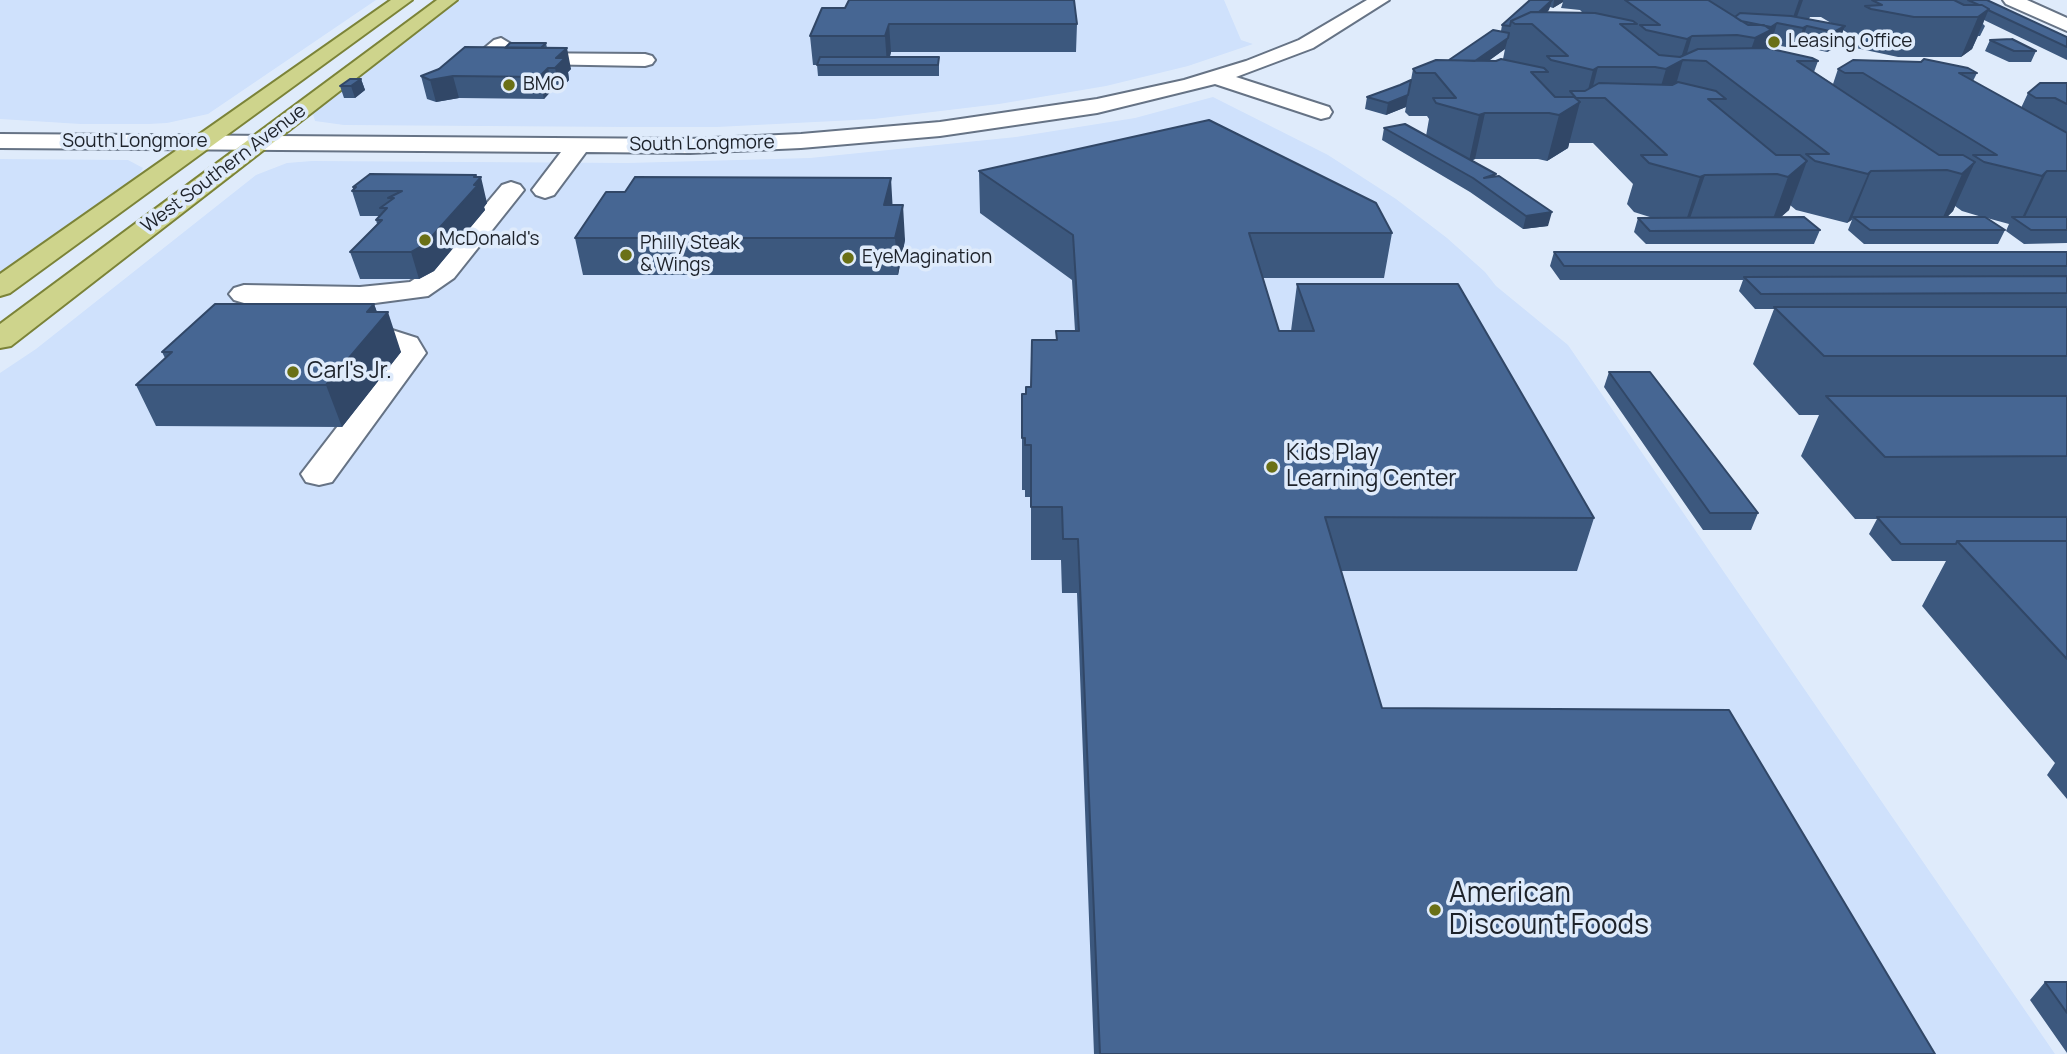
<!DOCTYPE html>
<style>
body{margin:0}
canvas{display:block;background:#dfebfb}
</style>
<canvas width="2067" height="1054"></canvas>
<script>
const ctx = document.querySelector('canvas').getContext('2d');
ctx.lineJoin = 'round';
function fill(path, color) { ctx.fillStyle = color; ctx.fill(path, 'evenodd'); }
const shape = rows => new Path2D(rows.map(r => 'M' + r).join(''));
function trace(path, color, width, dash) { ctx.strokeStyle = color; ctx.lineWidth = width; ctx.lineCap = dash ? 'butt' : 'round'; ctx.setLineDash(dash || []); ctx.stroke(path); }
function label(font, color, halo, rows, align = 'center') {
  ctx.font = font + ' Manrope,sans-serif'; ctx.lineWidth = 7; ctx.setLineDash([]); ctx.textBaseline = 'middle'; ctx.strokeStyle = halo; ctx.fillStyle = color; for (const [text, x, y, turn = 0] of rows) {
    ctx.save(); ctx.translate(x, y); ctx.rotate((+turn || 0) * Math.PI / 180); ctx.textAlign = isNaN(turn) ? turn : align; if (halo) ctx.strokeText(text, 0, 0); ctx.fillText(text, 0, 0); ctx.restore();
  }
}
const built = shape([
 [0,0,376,0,208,114,167,123,148,124,81,124,0,119],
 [460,0,1224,0,1241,40,1253,44,1188,66,1106,86,999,104,874,119,717,127,625,127,344,125,315,121,313,114,321,106],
 [1213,97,1328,155,1396,199,1447,238,1485,272,1496,286,1568,345,2055,1054,0,1054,0,373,36,349,256,175,287,163,312,161,628,163,810,158,1016,137,1135,118],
 [0,159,128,160,143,168,138,176,0,272]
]);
const minor = shape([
 [1367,0,1389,0,1313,48,1236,77,1329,107,1332,112,1329,117,1321,119,1215,84,1097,113,940,136,801,148,690,153,586,152,554,195,545,198,536,195,532,190,561,152,0,148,0,134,690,139,801,134,940,122,1097,99,1184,80,1246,61,1299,40,1367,0],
 [2003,0,2027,0,2067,18,2067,31,2006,4,2003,0],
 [501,38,511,44,502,53,645,54,652,56,655,60,652,64,645,66,476,63,473,59,476,55,494,40,501,38],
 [511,182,520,185,524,190,520,195,454,278,428,296,360,305,244,303,234,300,229,294,234,288,244,285,360,287,410,282,434,266,502,185,511,182],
 [392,330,417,338,426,353,332,482,319,485,306,482,301,474,394,353,388,349,348,350,337,348,332,341,337,334,348,332,392,330]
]);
const major = shape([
 [391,0,412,0,10,293,0,296,0,274,391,0],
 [437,0,457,0,11,346,0,348,0,324,437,0]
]);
const wall = shape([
 [1530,0,1987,0,2067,37,2067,60,1984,20,1983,24,1985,26,1980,36,1978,36,1972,49,1961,57,1898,57,1856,48,1850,45,1854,37,1843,30,1837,47,1827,52,1800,46,1796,49,1771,44,1765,48,1818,61,1814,72,1833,84,1838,69,1977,73,1973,81,2021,108,2028,93,2067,83,2067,243,2024,244,2006,231,2009,224,1987,218,2005,230,1998,244,1864,244,1848,230,1852,220,1847,223,1796,210,1790,205,1789,210,1780,217,1820,230,1814,244,1646,244,1634,232,1638,218,1653,218,1634,212,1627,204,1633,184,1593,143,1569,143,1568,148,1547,161,1538,159,1475,159,1471,161,1495,177,1548,226,1523,229,1470,192,1382,140,1384,128,1426,136,1429,119,1427,116,1409,116,1405,112,1406,107,1386,115,1365,109,1367,97,1400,85,1411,80,1413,69,1449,60,1501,31,1502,25],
 [1563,2,1561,8,1580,10,1583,13,1547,12,1550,7,1553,8],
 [1810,17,1821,17,1831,23,1809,19],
 [1505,49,1503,59,1496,61,1488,61],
 [1955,206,1962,211,1982,217,1947,217,1953,211],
 [822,8,1077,24,1076,52,891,52,890,57,939,57,939,76,818,76,817,65,813,65,810,36],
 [1990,40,2036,51,2031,62,2009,62,1985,51],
 [546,43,547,48,571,69,568,72,569,80,560,90,553,89,544,99,459,98,436,102,427,99,421,76,505,48],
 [361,79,365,90,355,98,344,98,340,86],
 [979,171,1392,233,1384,278,1263,278,1279,331,1291,331,1297,284,1594,518,1577,571,1341,571,1382,708,1935,1054,1094,1054,1077,593,1062,593,1061,560,1031,560,1031,497,1025,497,1025,490,1022,490,1022,438,1026,394,1031,387,1056,340,1075,331,1072,280,980,213],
 [477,177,487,203,484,207,485,210,434,271,419,279,360,279,350,252,377,224,376,220,379,216,360,216,352,191,353,189,353,187],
 [893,205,905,240,898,275,583,275,575,238],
 [1554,252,2067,252,2067,799,2047,775,2055,763,1922,606,1946,561,1892,561,1869,534,1877,519,1855,519,1801,456,1819,415,1799,415,1753,364,1774,309,1755,309,1739,291,1743,280,1560,280,1550,266],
 [374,304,377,312,401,352,342,427,156,426,136,385,165,358,162,352],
 [1609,372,1758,513,1751,530,1703,530,1604,387],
 [2045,982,2067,982,2067,1053,2030,1000]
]);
const shadedWall = shape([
 [1552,0,1549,10,1534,26,1532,24,1526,24],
 [1554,0,1563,0,1563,2,1553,8],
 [1799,0,1803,0,1794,25,1790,26],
 [1989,9,1972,49,1961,57,1978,17],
 [1777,23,1771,44,1766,47,1757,71,1741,79,1755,38,1769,31,1771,27],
 [889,24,891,52,887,65,885,36],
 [1807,26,1800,46,1796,49,1803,28],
 [1845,26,1837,47,1827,52,1834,32],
 [1692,36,1685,60,1683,60,1671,102,1653,113,1666,69,1680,61,1687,39],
 [1508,38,1505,49,1464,79,1441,80],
 [567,48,571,69,568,72,569,80,560,90,555,68,556,58],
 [1598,67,1590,98,1586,98,1593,70],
 [548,68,553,89,544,99,539,77],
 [453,76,459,98,436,102,430,80],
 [361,79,365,90,355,98,351,86],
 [1408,95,1406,107,1386,115,1388,103],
 [1580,102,1568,148,1547,161,1559,115],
 [1485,113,1475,159,1469,161,1479,115],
 [1807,161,1789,210,1770,227,1788,177],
 [1975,162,1953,211,1940,224,1962,174],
 [1871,171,1851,220,1847,223,1868,174],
 [2047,171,2023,221,2020,222,2042,176],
 [476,175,477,181,481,177,487,203,484,207,485,210,434,271,419,279,411,252],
 [1705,175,1688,224,1684,227,1700,177],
 [891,178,893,213,886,240,884,205],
 [903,205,905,240,898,275,895,238],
 [1552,212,1548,226,1523,229,1526,216],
 [374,304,380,321,388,312,401,352,342,427,326,385,367,312]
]);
const building = shape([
 [849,0,1074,0,1077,24,889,24,885,36,810,36,822,8,845,8,849,0],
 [1530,0,1552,0,1539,12,1531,12,1511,21,1510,26,1502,25,1530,0],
 [1625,0,1708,0,1748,25,1764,25,1771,30,1755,38,1737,35,1692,36,1687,39,1646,30,1640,25,1660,25,1625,0],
 [1872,0,1954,0,1964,5,1982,5,1989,9,1978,17,1914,17,1871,9,1865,6,1882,5,1872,0],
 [1968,0,1987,0,2067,37,2067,47,1988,10,1989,9,1982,5,1979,5,1968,0],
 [1531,12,1595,13,1633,21,1637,24,1620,24,1659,55,1680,57,1698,49,1767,48,1812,58,1818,61,1797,61,1939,155,1963,155,1975,162,1962,174,1947,170,1871,171,1868,174,1815,161,1806,154,1829,154,1706,61,1683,60,1666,69,1655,67,1598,67,1593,70,1551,60,1547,56,1568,56,1532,24,1515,24,1511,21,1531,12],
 [1740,13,1791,16,1845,26,1834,32,1807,26,1803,28,1777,23,1771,27,1741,21,1735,17,1740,13],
 [1493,30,1509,33,1508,38,1475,61,1449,60,1493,30],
 [2012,39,2036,51,2014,51,1990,40,2012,39],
 [510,43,546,43,541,48,505,48,510,43],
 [465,47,567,48,556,58,565,58,555,68,548,68,539,77,453,76,430,80,421,76,439,69,465,47],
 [820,57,939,57,938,65,817,65,820,57],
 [1501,59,1544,68,1548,72,1531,72,1555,97,1574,97,1580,102,1559,115,1549,113,1485,113,1479,115,1436,103,1433,98,1456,98,1435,73,1416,73,1413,69,1436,60,1496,61,1501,59],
 [1924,59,1968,68,1977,73,1959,73,2067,133,2067,171,2047,171,2042,176,1984,162,1973,155,1997,155,1863,73,1845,73,1838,69,1853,60,1921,62,1924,59],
 [350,79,361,79,351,86,340,86,350,79],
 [1411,80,1408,95,1388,103,1367,97,1400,85,1411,80],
 [1678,82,1716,91,1726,99,1708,99,1776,155,1800,155,1807,161,1788,177,1777,174,1705,175,1700,177,1649,163,1641,155,1667,155,1605,98,1576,98,1570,91,1585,91,1599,83,1672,85,1678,82],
 [2040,83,2067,83,2067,104,2055,98,2036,98,2028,93,2040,83],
 [1209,120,1376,203,1392,233,1249,233,1279,331,1314,331,1297,284,1458,284,1594,518,1325,517,1382,708,1729,710,1935,1054,1100,1054,1078,539,1063,539,1062,507,1031,507,1031,445,1025,445,1025,438,1022,438,1022,394,1026,394,1026,387,1031,387,1032,340,1057,340,1056,331,1079,331,1073,235,979,171,1209,120],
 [1405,124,1496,174,1484,178,1499,176,1552,212,1526,216,1473,178,1384,128,1405,124],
 [370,174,476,175,474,177,481,177,474,185,478,185,425,244,411,252,350,252,382,220,376,220,387,208,380,208,394,198,388,198,402,191,352,191,356,187,353,187,370,174],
 [635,177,891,178,884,205,903,205,895,238,575,238,606,192,625,192,635,177],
 [1804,217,1820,230,1650,231,1638,218,1804,217],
 [1853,217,1985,217,2005,230,1870,230,1853,217],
 [2012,217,2067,217,2067,230,2031,230,2012,217],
 [1554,252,2067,252,2067,266,1564,266,1554,252],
 [2067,276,2067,293,1761,294,1744,277,2067,276],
 [215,304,374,304,367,312,388,312,326,385,136,385,172,352,162,352,215,304],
 [1774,307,2067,307,2067,356,1824,356,1774,307],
 [1609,372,1650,372,1758,513,1710,513,1609,372],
 [1826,396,2067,396,2067,456,1885,457,1826,396],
 [1877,517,2067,517,2067,541,1957,541,1956,544,1901,544,1877,517],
 [1957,541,2067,541,2067,659,1957,541],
 [2045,982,2067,982,2067,1013,2045,982]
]);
const markers = [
 [1774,42,7,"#6a7016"],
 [509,85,7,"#6a7016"],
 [425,240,7,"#6a7016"],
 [626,255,7,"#6a7016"],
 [848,258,7,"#6a7016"],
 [293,372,7,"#6a7016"],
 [1272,467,7,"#6a7016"],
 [1435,910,7,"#6a7016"]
];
const farPoinames = [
 ["Leasing Office",1788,42],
 ["BMO",523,85],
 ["McDonald's",439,240],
 ["Philly Steak",640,244],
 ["& Wings",640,266],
 ["EyeMagination",862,258]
];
const farStreetnames = [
 ["South Longmore",135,142],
 ["South Longmore",702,144,-1],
 ["West Southern Avenue",224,169,-37]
];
const poiNames = [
 ["Carl's Jr.",307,372],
 ["Kids Play",1286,454],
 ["Learning Center",1286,480]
];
const nearPoinames = [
 ["American",1449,894],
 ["Discount Foods",1449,926]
];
fill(built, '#cfe1fc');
trace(minor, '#667385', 4);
trace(major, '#7b8338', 4);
fill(minor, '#fff');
fill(major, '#ced48c');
fill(wall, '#3c587e');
fill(shadedWall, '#314767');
fill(building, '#466693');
trace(building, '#314767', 2);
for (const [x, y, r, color] of markers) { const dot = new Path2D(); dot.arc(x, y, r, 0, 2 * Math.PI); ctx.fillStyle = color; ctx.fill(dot); trace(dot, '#dfebfb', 2.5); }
label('19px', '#1d222a', '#dfebfb', farPoinames, 'left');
label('19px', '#1d222a', '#dfebfb', farStreetnames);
label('23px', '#1d222a', '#dfebfb', poiNames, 'left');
label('28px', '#1d222a', '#dfebfb', nearPoinames, 'left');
</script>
